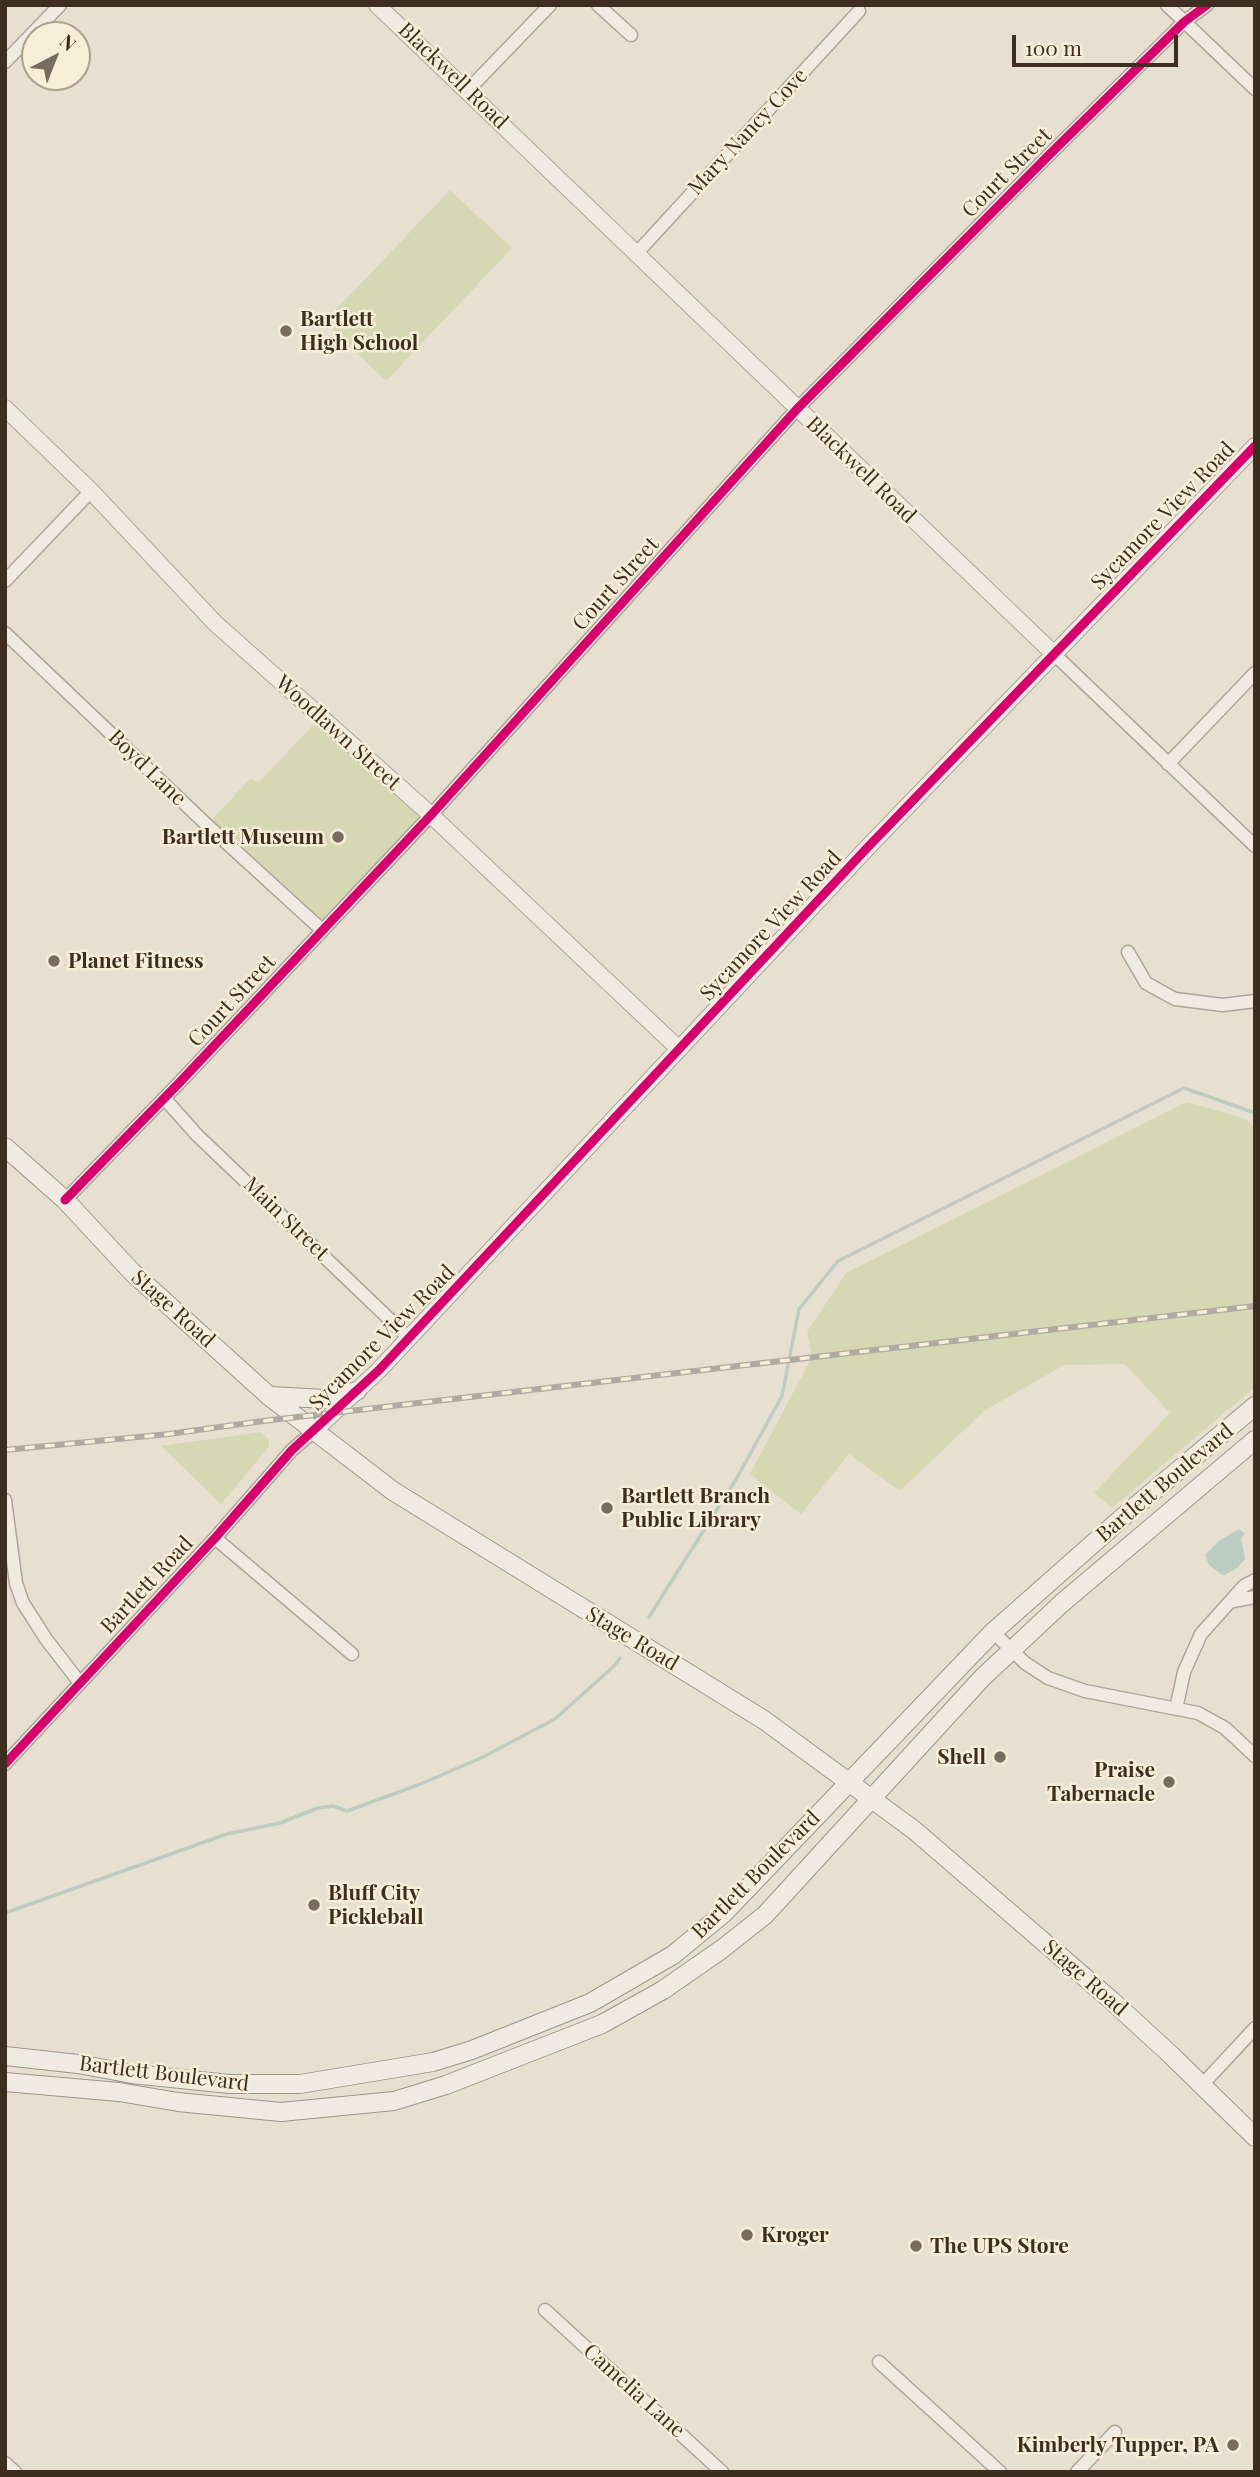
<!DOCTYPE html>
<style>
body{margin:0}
#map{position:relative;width:1260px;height:2477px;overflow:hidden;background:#e7e0d1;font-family:"Playfair Display",serif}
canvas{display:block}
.frame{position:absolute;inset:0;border:7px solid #3d2e20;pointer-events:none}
.north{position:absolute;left:21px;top:21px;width:70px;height:70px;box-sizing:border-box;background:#f7eed8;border:2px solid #ada18e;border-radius:50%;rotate:42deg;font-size:19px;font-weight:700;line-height:28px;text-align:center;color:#3d2e20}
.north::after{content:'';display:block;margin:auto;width:24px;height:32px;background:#786c5e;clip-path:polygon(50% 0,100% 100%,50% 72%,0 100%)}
.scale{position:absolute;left:1012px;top:35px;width:166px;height:32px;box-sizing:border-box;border:4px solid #3d2e20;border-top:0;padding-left:9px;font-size:21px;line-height:24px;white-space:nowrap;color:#3d2e20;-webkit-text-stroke:5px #f7eed8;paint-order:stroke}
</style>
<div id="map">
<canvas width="1260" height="2477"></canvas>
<div class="frame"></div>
<div class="north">N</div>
<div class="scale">100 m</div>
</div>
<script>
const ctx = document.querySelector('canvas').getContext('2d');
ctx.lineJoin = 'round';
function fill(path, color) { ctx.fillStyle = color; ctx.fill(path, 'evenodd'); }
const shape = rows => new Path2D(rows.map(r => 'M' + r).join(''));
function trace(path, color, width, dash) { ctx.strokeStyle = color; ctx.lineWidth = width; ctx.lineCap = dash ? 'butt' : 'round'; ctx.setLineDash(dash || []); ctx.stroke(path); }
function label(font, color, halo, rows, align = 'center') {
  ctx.font = font + ' "Playfair Display",serif'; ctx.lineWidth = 5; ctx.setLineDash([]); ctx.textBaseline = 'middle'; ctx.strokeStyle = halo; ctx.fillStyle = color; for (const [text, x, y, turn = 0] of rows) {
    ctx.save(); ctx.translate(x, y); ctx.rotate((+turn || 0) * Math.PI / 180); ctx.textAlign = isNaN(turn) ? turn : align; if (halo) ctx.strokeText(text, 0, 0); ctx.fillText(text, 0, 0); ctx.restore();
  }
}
const green = shape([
 [450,190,512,248,386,381,324,322],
 [320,718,431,815,322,930,207,825,250,779,259,782],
 [1187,1102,1246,1119,1255,1129,1255,1387,1112,1508,1094,1493,1170,1413,1125,1364,1064,1365,984,1411,900,1491,849,1454,801,1514,750,1474,812,1357,807,1332,846,1273],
 [261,1432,269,1440,269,1447,221,1504,161,1446]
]);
const water = shape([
 [1239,1529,1245,1534,1241,1538,1245,1559,1237,1568,1225,1575,1222,1575,1209,1565,1205,1555,1220,1540]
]);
const stream = shape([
 [649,1617,738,1476,782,1396,799,1309,838,1261,1184,1088,1255,1113],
 [5,1913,227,1834,280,1823,318,1808,333,1806,347,1811,418,1785,481,1758,555,1719,614,1666,620,1658]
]);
const minor = shape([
 [598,5,631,35],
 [1167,5,1255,89],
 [5,62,60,5],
 [468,90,550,5],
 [636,254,859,11],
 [5,581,91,491],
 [5,633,207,825,322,930],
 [1054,654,1255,846],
 [1168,764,1255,673],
 [1128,952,1146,983,1175,999,1223,1005,1255,1001],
 [164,1098,197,1135,409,1338],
 [65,1200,181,1081,431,815,797,409,1050,154,1184,22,1207,5],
 [5,1500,16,1583,23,1603,46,1639,80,1683],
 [215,1538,352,1654],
 [1233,1601,1255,1597],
 [993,1632,1025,1663,1048,1678,1085,1691,1198,1713,1225,1728,1255,1756],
 [1176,1709,1184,1672,1201,1634,1244,1586,1255,1580],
 [5,1764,215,1538,292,1450,314,1431],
 [1202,2085,1255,2028],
 [545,2310,722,2472],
 [879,2362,1000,2472],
 [5,2463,15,2472],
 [1077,2472,1115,2432]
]);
const tertiary = shape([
 [377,5,1054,654],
 [5,408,91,491,215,623,431,815,679,1049],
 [314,1431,379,1370,867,848,1255,446]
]);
const secondary = shape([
 [5,1147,65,1200,133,1273,269,1396,393,1491,764,1720,914,1830,1111,2000,1171,2055,1255,2137],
 [270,1396,326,1399,357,1391],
 [5,2056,78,2064,132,2074,229,2084,300,2084,433,2062,472,2050,590,2003,673,1955,724,1913,993,1632,1131,1510,1255,1406],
 [5,2082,119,2092,178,2102,281,2112,394,2101,446,2085,602,2024,663,1990,722,1949,765,1915,982,1678,1062,1603,1255,1440]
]);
const rail = shape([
 [5,1450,169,1434,263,1421,1255,1306]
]);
const cycleway = shape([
 [65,1200,181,1081,431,815,797,409,1050,154,1184,22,1207,5],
 [5,1764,215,1538,292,1450,379,1370,867,848,1255,446]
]);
const markers = [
 [286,331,7,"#786c5e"],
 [338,837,7,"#786c5e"],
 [54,961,7,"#786c5e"],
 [607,1508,7,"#786c5e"],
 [1000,1757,7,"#786c5e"],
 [1169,1782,7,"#786c5e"],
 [314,1905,7,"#786c5e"],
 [747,2235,7,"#786c5e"],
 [916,2246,7,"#786c5e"],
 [1233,2445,7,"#786c5e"]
];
const streetNames = [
 ["Blackwell Road",453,76,44],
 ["Mary Nancy Cove",748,132,-47],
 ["Court Street",1007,173,-45],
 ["Blackwell Road",861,470,44],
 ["Sycamore View Road",1163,516,-46],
 ["Court Street",616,584,-48],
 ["Woodlawn Street",338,733,42],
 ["Boyd Lane",147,768,44],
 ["Sycamore View Road",771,926,-47],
 ["Court Street",232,1001,-47],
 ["Main Street",286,1219,44],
 ["Stage Road",173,1309,42],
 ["Sycamore View Road",382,1338,-45],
 ["Bartlett Boulevard",1165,1483,-40],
 ["Bartlett Road",147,1585,-47],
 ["Stage Road",632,1639,31],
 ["Bartlett Boulevard",756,1875,-45],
 ["Stage Road",1085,1978,41],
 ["Bartlett Boulevard",164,2074,7],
 ["Camelia Lane",634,2391,42]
];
const poiNames = [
 ["Bartlett",300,319],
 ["High School",300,343],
 ["Bartlett Museum",324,837,"right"],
 ["Planet Fitness",68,961],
 ["Bartlett Branch",621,1496],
 ["Public Library",621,1520],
 ["Shell",986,1757,"right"],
 ["Praise",1155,1770,"right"],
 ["Tabernacle",1155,1794,"right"],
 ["Bluff City",328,1893],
 ["Pickleball",328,1917],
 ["Kroger",761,2235],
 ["The UPS Store",930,2246],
 ["Kimberly Tupper, PA",1219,2445,"right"]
];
fill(green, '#d6d7b3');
fill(water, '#bcccc2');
trace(stream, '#bcccc2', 3.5);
trace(minor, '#ada599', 15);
trace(tertiary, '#ada599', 18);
trace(secondary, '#9c958a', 20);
trace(minor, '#efebe3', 12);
trace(tertiary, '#efebe3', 16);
trace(secondary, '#efebe3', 18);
trace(rail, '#afaaa2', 6);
trace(rail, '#f7eed8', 3.5, [10]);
trace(cycleway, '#d6006c', 9);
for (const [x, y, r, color] of markers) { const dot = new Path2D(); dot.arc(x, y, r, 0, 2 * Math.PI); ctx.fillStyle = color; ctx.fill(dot); trace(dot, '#f7eed8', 2.5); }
label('21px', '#3d2e20', '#f7eed8', streetNames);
label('bold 21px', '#3d2e20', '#f7eed8', poiNames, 'left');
</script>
